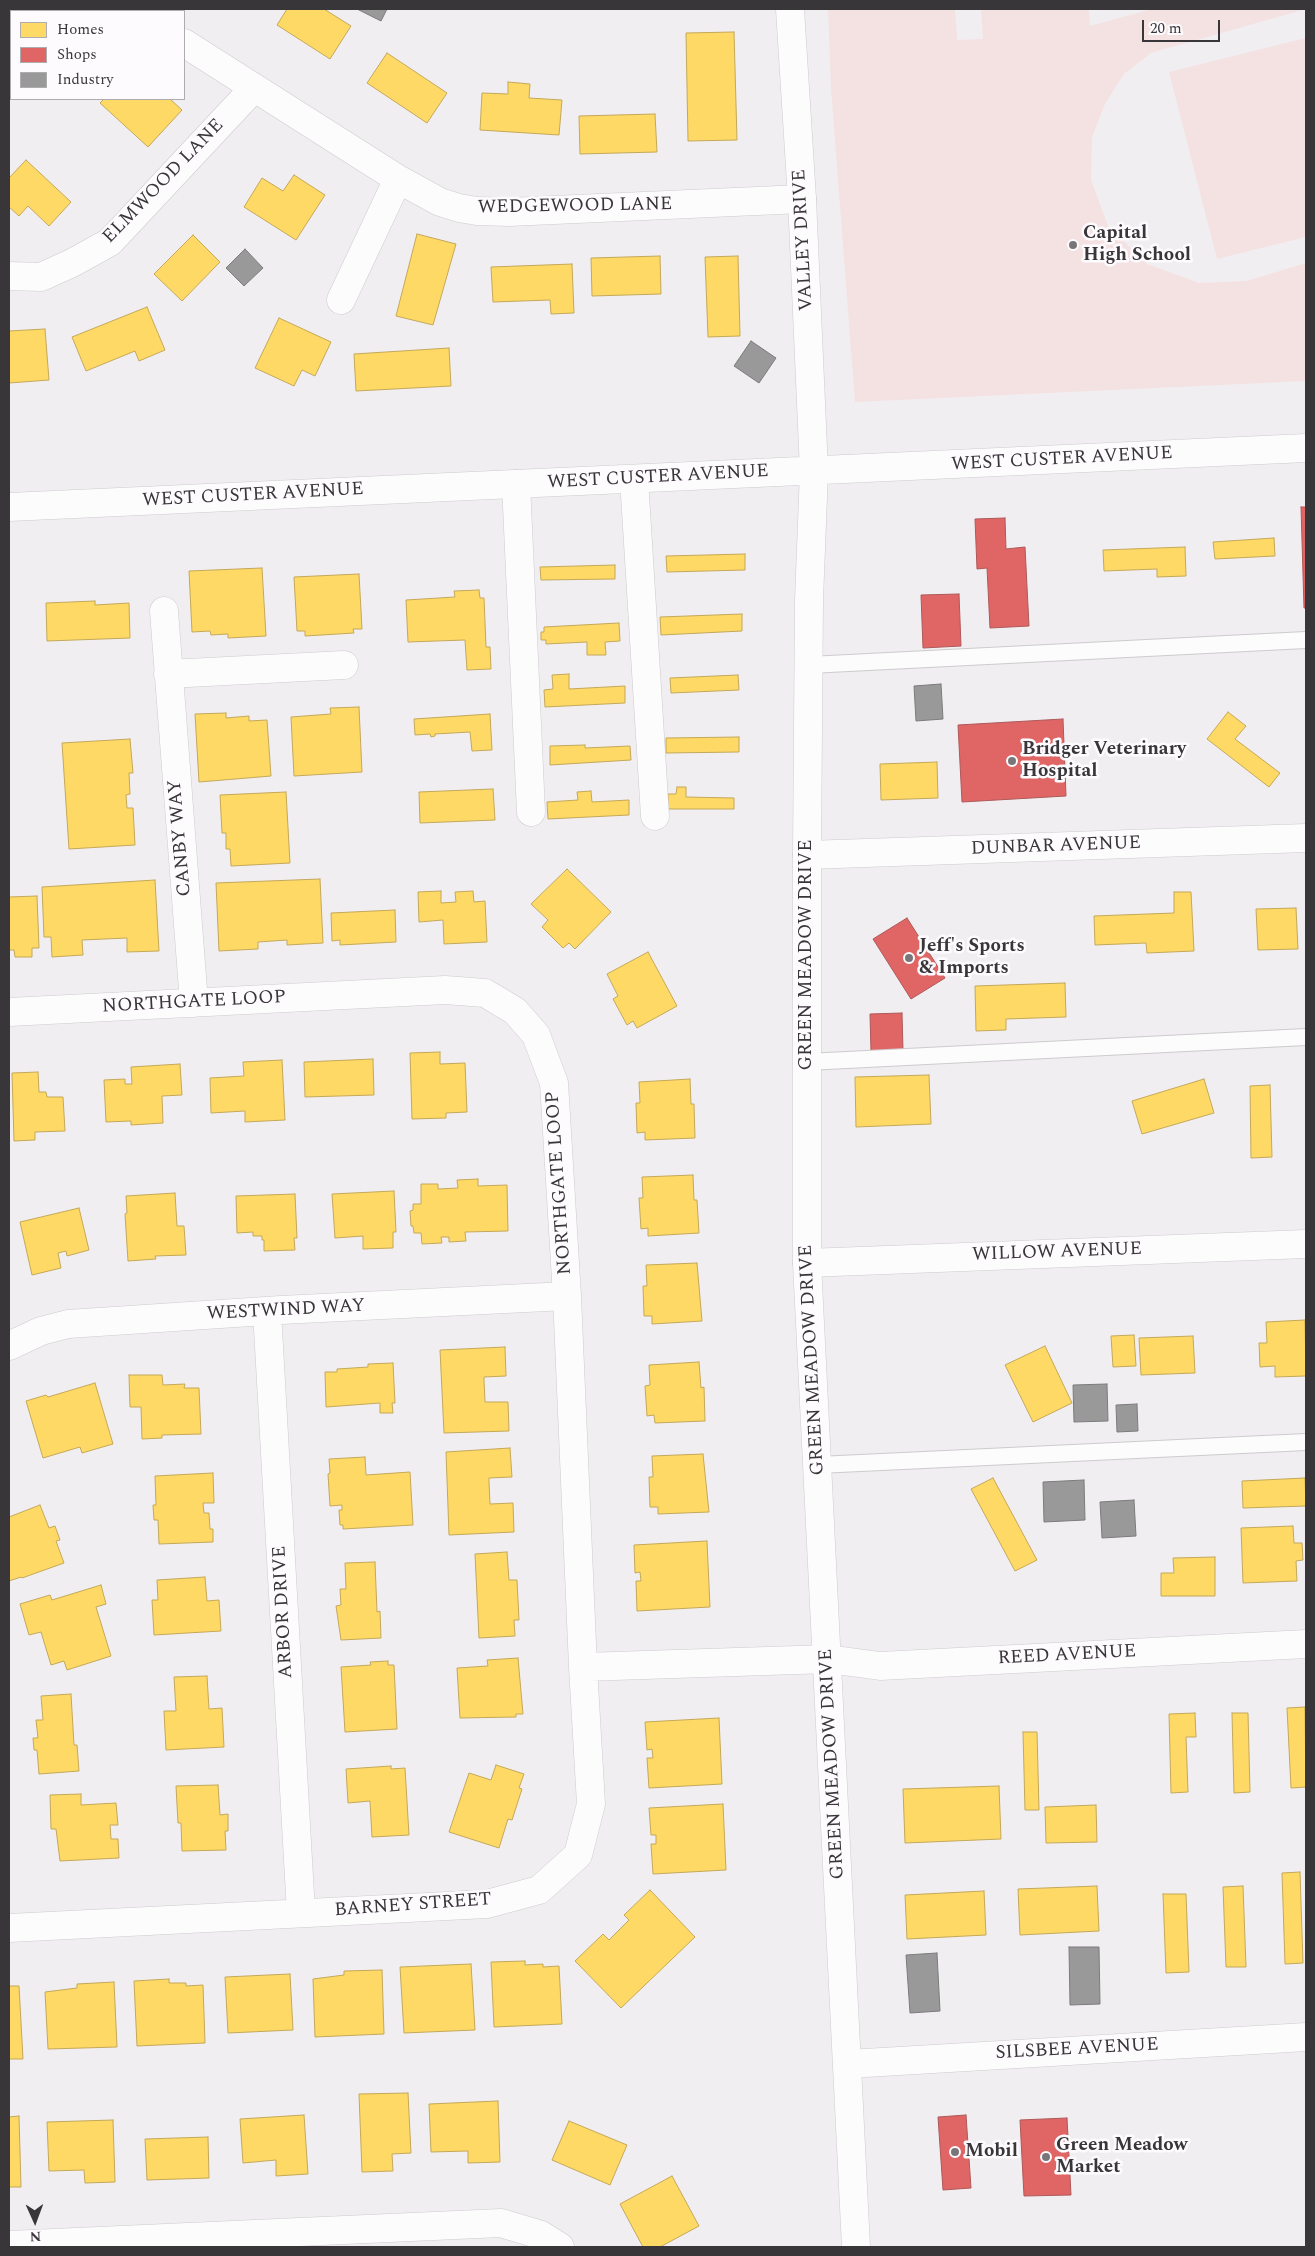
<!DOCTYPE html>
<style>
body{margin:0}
#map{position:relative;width:1315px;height:2256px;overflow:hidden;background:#f1eef2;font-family:Spectral,serif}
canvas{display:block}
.frame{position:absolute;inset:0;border:10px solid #383638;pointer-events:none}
.legend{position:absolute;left:10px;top:10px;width:175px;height:90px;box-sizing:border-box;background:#fefbff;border:1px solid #afacaf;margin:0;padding:6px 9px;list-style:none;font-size:15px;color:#383638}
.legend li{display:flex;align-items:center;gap:10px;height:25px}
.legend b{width:25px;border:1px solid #afacaf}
.north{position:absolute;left:10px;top:2196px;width:50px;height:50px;-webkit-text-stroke:4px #fefbff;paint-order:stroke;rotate:178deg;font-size:14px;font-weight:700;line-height:20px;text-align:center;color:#383638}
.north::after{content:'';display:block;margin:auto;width:18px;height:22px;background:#383638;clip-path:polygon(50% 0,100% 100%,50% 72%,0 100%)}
.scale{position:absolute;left:1142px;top:20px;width:78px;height:22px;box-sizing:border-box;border:2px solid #383638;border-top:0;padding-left:6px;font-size:15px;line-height:18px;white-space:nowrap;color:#383638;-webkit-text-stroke:4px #fefbff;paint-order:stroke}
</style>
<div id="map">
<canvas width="1315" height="2256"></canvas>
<div class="frame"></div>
<ul class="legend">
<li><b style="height:14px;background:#ffd966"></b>Homes</li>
<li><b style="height:14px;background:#e06666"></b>Shops</li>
<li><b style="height:14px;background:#999"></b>Industry</li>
</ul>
<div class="north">N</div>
<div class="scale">20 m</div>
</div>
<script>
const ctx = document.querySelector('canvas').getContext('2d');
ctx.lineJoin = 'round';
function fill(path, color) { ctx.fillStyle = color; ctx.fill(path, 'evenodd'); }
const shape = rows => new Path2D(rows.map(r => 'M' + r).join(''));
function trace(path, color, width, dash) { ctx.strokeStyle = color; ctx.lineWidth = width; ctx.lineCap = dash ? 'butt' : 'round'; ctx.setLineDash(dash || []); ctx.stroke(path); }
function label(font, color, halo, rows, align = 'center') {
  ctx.font = font + ' Spectral,serif'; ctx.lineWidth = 5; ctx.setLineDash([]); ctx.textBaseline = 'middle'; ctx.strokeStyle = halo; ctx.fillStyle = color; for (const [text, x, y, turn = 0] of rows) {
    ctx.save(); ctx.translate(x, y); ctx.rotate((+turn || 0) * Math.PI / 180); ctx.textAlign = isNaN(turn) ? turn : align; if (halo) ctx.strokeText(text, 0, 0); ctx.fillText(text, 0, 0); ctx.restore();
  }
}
const green = shape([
 [828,9,955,9,957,40,983,39,981,9,1089,9,1090,26,1152,9,1306,9,1151,53,1124,74,1105,104,1092,137,1091,180,1108,226,1147,264,1199,283,1246,281,1306,263,1306,381,855,402,831,89],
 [1306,38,1306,237,1217,259,1169,72]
]);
const homes = shape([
 [64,9,83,9,85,11,61,11,64,9],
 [287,9,324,9,351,26,330,59,277,25,287,9],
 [734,32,737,140,688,141,686,33,734,32],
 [387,53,447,93,427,123,367,83,387,53],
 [508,82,530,84,529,98,562,100,559,135,480,130,482,93,508,94,508,82],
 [104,99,170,99,182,110,148,147,100,103,104,99],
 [655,114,657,152,580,154,579,116,655,114],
 [26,160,71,202,49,226,28,206,19,216,9,207,9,178,26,160],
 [294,175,325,195,296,240,244,207,262,178,283,191,294,175],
 [417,234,456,244,433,325,396,316,417,234],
 [193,235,220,262,182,301,154,274,193,235],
 [660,256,661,294,592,296,591,258,660,256],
 [738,256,740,336,708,337,705,257,738,256],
 [572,264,574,313,551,314,550,300,493,302,491,267,572,264],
 [147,307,165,350,139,361,135,351,86,371,72,337,147,307],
 [279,318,331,342,315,376,302,370,294,386,255,368,279,318],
 [45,329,49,380,9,383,9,331,45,329],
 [449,348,451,386,356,391,354,354,449,348],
 [1274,538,1275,556,1215,559,1213,542,1274,538],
 [1185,547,1186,576,1157,577,1157,569,1104,571,1103,550,1185,547],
 [745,554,745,570,667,572,666,556,745,554],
 [615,565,615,579,541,580,540,567,615,565],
 [262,568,266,636,228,638,228,634,211,635,210,631,192,632,189,571,262,568],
 [359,574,362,629,353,629,354,633,305,636,305,631,297,631,294,577,359,574],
 [479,590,480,598,484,598,486,647,490,647,491,669,467,670,465,640,408,642,406,600,455,597,454,591,479,590],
 [95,601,95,605,129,603,130,638,47,641,46,603,95,601],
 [742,614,742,631,661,635,660,617,742,614],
 [619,623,620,641,605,642,606,655,587,655,587,642,546,644,546,640,541,640,541,632,544,632,544,627,619,623],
 [569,674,569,689,625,686,625,703,545,707,544,690,553,689,552,675,569,674],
 [738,675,739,690,671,693,670,678,738,675],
 [359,707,362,772,294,776,291,717,331,714,330,708,359,707],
 [1228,712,1246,726,1235,739,1280,773,1269,787,1207,739,1228,712],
 [226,713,226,718,249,716,249,721,267,720,271,776,199,782,195,714,226,713],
 [490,714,492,750,472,751,470,732,435,734,435,736,431,737,430,734,415,735,414,719,490,714],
 [739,737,739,752,666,753,666,738,739,737],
 [130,739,133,773,129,773,130,794,126,795,127,808,133,808,135,845,69,849,62,743,130,739],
 [585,745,585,748,630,746,631,760,550,765,550,746,585,745],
 [937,762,938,798,881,800,880,764,937,762],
 [677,787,686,787,686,797,734,798,734,809,668,809,668,794,676,794,677,787],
 [493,789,495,820,420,823,419,792,493,789],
 [591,791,592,802,629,800,629,815,548,819,547,802,578,800,577,792,591,791],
 [286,792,290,863,231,866,230,849,226,849,226,833,222,833,220,795,286,792],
 [567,869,611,912,575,949,569,943,563,948,542,927,548,920,531,904,567,869],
 [320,879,323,943,287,945,287,940,258,942,258,949,219,951,216,883,320,879],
 [155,880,159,951,127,952,127,938,82,940,83,955,52,957,51,937,44,937,42,887,155,880],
 [441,891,441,903,456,902,455,892,473,891,474,902,485,901,487,942,444,944,443,920,419,922,418,892,441,891],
 [1174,892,1191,892,1194,951,1147,953,1146,943,1095,945,1094,916,1174,913,1174,892],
 [37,896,39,948,32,948,32,957,15,957,14,950,9,950,9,897,37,896],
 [1296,908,1298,949,1258,950,1256,909,1296,908],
 [395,910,396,942,340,945,340,940,332,941,331,913,395,910],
 [648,952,677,1006,637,1028,633,1021,627,1025,613,999,618,996,607,974,648,952],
 [1065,983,1066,1017,1006,1019,1006,1030,976,1031,975,986,1065,983],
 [440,1052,440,1064,465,1063,467,1112,446,1113,446,1118,412,1119,410,1053,440,1052],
 [373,1059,374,1095,305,1097,304,1062,373,1059],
 [282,1060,285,1120,245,1122,245,1111,211,1113,210,1078,244,1076,243,1062,282,1060],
 [180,1064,182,1095,162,1096,163,1123,131,1125,131,1121,106,1122,104,1080,125,1079,125,1084,132,1084,131,1067,180,1064],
 [38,1072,39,1092,46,1092,47,1097,63,1097,65,1131,35,1132,35,1140,14,1141,12,1073,38,1072],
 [929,1075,931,1124,856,1127,855,1077,929,1075],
 [690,1079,691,1104,694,1104,695,1138,645,1140,645,1132,637,1133,636,1103,640,1103,639,1082,690,1079],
 [1204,1079,1214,1113,1142,1134,1132,1101,1204,1079],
 [1270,1085,1272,1157,1251,1158,1250,1086,1270,1085],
 [693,1175,694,1200,697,1200,699,1233,648,1236,648,1228,641,1229,639,1198,643,1198,642,1177,693,1175],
 [478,1179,478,1186,507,1185,508,1231,465,1232,466,1241,449,1242,449,1237,441,1237,442,1243,422,1244,421,1233,414,1233,413,1226,411,1226,410,1211,413,1210,413,1204,421,1204,421,1184,438,1184,438,1189,458,1188,457,1180,478,1179],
 [394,1191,396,1232,393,1232,393,1248,363,1249,363,1236,335,1238,332,1194,394,1191],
 [175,1193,177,1226,184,1226,186,1255,155,1256,156,1259,128,1261,125,1214,127,1213,126,1196,175,1193],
 [295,1194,297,1238,294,1238,295,1250,264,1251,264,1240,262,1240,262,1236,253,1236,253,1232,237,1233,236,1196,295,1194],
 [79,1208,89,1250,67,1256,66,1251,58,1253,61,1268,32,1275,20,1222,79,1208],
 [697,1263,702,1321,652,1324,652,1316,644,1316,643,1286,647,1286,646,1265,697,1263],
 [1305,1320,1306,1376,1275,1377,1275,1366,1260,1367,1259,1343,1267,1343,1266,1322,1305,1320],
 [1134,1335,1136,1366,1113,1367,1111,1336,1134,1335],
 [1193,1336,1195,1373,1141,1375,1139,1338,1193,1336],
 [1045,1346,1072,1403,1033,1422,1005,1365,1045,1346],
 [505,1347,506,1376,484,1377,484,1380,485,1402,508,1402,509,1431,444,1433,440,1350,505,1347],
 [699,1362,701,1388,704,1387,705,1421,655,1423,654,1415,647,1416,645,1386,650,1385,649,1365,699,1362],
 [393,1363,395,1403,392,1403,393,1413,380,1413,380,1403,326,1407,325,1372,337,1372,337,1369,368,1367,368,1364,393,1363],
 [129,1375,162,1375,163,1385,185,1384,184,1388,199,1388,201,1434,162,1435,162,1438,142,1439,141,1407,130,1407,129,1375],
 [95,1383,113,1444,82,1453,80,1447,43,1458,26,1401,46,1395,48,1397,95,1383],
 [510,1448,512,1477,489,1478,489,1482,490,1504,513,1503,514,1532,449,1535,446,1452,510,1448],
 [703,1454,709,1512,658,1514,658,1507,650,1507,649,1477,653,1477,652,1456,703,1454],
 [365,1457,366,1475,410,1472,413,1525,343,1529,343,1525,340,1525,339,1510,342,1510,342,1505,330,1506,328,1474,330,1473,329,1459,365,1457],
 [213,1473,214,1503,203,1503,204,1513,209,1513,210,1529,213,1529,213,1542,159,1544,158,1520,154,1520,153,1505,156,1505,155,1476,213,1473],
 [993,1478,1037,1560,1015,1571,971,1489,993,1478],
 [1305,1478,1306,1506,1243,1508,1242,1481,1305,1478],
 [40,1505,49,1528,55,1526,60,1540,56,1541,64,1563,22,1578,21,1577,9,1581,9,1517,40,1505],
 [1293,1526,1294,1543,1302,1543,1303,1560,1296,1561,1297,1581,1243,1583,1241,1528,1293,1526],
 [707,1541,710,1607,637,1611,636,1581,641,1581,640,1572,635,1573,634,1545,707,1541],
 [507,1552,509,1580,517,1580,519,1620,514,1620,515,1636,479,1638,475,1554,507,1552],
 [1215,1557,1215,1596,1161,1596,1161,1573,1174,1573,1173,1558,1215,1557],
 [375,1562,377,1612,380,1611,381,1638,341,1640,336,1606,341,1605,340,1589,346,1589,345,1563,375,1562],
 [205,1577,207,1601,219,1600,221,1631,154,1635,152,1600,158,1600,157,1580,205,1577],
 [101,1585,106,1604,96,1607,111,1656,67,1670,64,1661,51,1665,41,1632,29,1635,20,1604,50,1595,52,1600,101,1585],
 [518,1658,523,1714,516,1714,516,1717,460,1718,457,1668,488,1666,487,1660,518,1658],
 [388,1661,388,1665,394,1665,397,1729,345,1732,341,1667,371,1665,370,1662,388,1661],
 [207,1676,209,1709,222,1708,224,1747,166,1750,164,1711,176,1711,174,1677,207,1676],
 [71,1694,74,1745,77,1745,79,1771,39,1774,37,1750,34,1750,33,1738,38,1738,36,1720,43,1720,41,1696,71,1694],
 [1305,1707,1306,1787,1291,1788,1287,1708,1305,1707],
 [1195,1713,1196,1737,1186,1737,1188,1792,1171,1793,1169,1714,1195,1713],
 [1232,1713,1248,1713,1250,1792,1234,1793,1232,1713],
 [719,1718,722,1784,649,1788,647,1758,653,1758,652,1749,647,1750,645,1722,719,1718],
 [1023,1732,1037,1732,1039,1810,1025,1810,1023,1732],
 [496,1765,524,1774,519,1788,522,1789,512,1820,508,1819,499,1848,449,1832,469,1773,491,1780,496,1765],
 [391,1766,391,1769,405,1768,409,1835,372,1837,370,1801,348,1803,346,1769,391,1766],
 [218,1785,220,1815,228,1814,228,1831,225,1831,226,1850,182,1851,181,1823,178,1823,176,1786,218,1785],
 [999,1786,1001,1839,905,1843,903,1789,999,1786],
 [81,1794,81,1805,116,1803,118,1825,110,1825,111,1839,118,1839,119,1858,60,1861,56,1829,51,1829,50,1795,81,1794],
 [723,1804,726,1870,653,1874,651,1844,656,1844,656,1835,651,1835,649,1808,723,1804],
 [1096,1805,1097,1842,1046,1843,1045,1807,1096,1805],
 [1300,1872,1303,1963,1285,1964,1282,1873,1300,1872],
 [1097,1886,1099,1931,1020,1935,1018,1889,1097,1886],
 [1243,1886,1246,1967,1226,1967,1223,1887,1243,1886],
 [650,1890,695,1937,621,2008,575,1961,603,1934,609,1940,629,1920,624,1915,650,1890],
 [984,1891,986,1935,907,1939,905,1895,984,1891],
 [1163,1894,1186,1894,1189,1972,1166,1973,1163,1894],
 [525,1961,525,1965,543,1964,543,1967,559,1966,562,2024,494,2027,491,1962,525,1961],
 [471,1964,475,2030,404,2033,400,1967,471,1964],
 [382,1970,384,2034,315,2037,313,1979,344,1975,344,1971,382,1970],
 [290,1974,293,2030,228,2033,225,1977,290,1974],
 [169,1979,169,1983,186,1983,186,1986,203,1985,205,2043,137,2046,134,1981,169,1979],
 [114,1982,117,2047,48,2049,45,1992,77,1988,77,1984,114,1982],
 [9,1986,19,1986,23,2059,9,2059,9,1986],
 [408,2093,411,2153,392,2154,393,2171,362,2172,359,2094,408,2093],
 [498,2101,500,2162,468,2163,468,2151,431,2152,429,2104,498,2101],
 [304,2115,308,2174,276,2176,276,2160,243,2163,240,2119,304,2115],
 [19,2116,21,2187,9,2187,9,2117,19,2116],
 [113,2120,115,2182,85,2183,84,2170,49,2171,47,2122,113,2120],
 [569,2121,627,2145,610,2185,552,2160,569,2121],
 [208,2137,209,2178,147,2180,145,2139,208,2137],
 [672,2176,699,2226,660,2247,643,2247,620,2204,672,2176]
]);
const shops = shape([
 [1301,507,1306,507,1306,608,1304,608,1301,507],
 [1005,518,1006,549,1025,547,1029,626,990,628,987,568,977,569,975,519,1005,518],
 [959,594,961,646,923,648,921,595,959,594],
 [1063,719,1066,796,962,802,958,725,1063,719],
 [907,918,945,978,911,999,873,939,907,918],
 [902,1013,903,1051,871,1052,870,1014,902,1013],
 [966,2115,971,2188,943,2190,938,2117,966,2115],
 [1067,2118,1071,2195,1024,2196,1020,2120,1067,2118]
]);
const industry = shape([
 [357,9,387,9,381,21,357,9],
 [245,249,263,268,244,286,226,268,245,249],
 [751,341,776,358,759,383,734,366,751,341],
 [941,684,943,719,916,721,914,686,941,684],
 [1107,1384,1108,1421,1074,1422,1073,1385,1107,1384],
 [1137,1404,1138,1431,1117,1432,1116,1405,1137,1404],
 [1084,1480,1085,1520,1044,1522,1043,1482,1084,1480],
 [1134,1500,1136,1536,1102,1538,1100,1502,1134,1500],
 [1069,1947,1099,1947,1100,2004,1070,2005,1069,1947],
 [937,1953,940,2011,910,2013,906,1955,937,1953]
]);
const lane = shape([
 [809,665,1306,640],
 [807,1062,1306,1037],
 [818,1465,1306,1442]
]);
const street = shape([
 [147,9,150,11],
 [184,43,398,179,440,202,459,208,477,211,509,212,802,199],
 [9,276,41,277,72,263,110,242,254,88],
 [341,300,398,179],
 [634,479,655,816],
 [516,484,531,812],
 [164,611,194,1003],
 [168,674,344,665],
 [807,855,1306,838],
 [9,1012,445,990,485,993,515,1011,536,1035,554,1083,567,1296,583,1667],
 [807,1263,1306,1244],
 [267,1311,301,1913],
 [9,1346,41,1331,68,1324,281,1310,567,1296],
 [9,1928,487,1904,539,1890,578,1855,591,1804,583,1667,828,1659,880,1666,1306,1644],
 [848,2064,1306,2037],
 [9,2245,501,2223,541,2235,560,2247]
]);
const secondary = shape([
 [790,9,802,199,814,471,809,600,807,855,807,1263,856,2247],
 [9,507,1306,448]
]);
const markers = [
 [1073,245,5,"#797679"],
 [1012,761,5,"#797679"],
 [909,958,5,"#797679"],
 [955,2152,5,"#797679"],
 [1046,2157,5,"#797679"]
];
const streetNames = [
 ["ELMWOOD LANE",164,182,-46],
 ["WEDGEWOOD LANE",575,207,-1],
 ["VALLEY DRIVE",804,240,-93],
 ["WEST CUSTER AVENUE",1062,460,-3],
 ["WEST CUSTER AVENUE",658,478,-3],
 ["WEST CUSTER AVENUE",253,496,-3],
 ["CANBY WAY",181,838,-95],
 ["DUNBAR AVENUE",1056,847,-2],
 ["GREEN MEADOW DRIVE",807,955,-90],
 ["NORTHGATE LOOP",194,1003,-3],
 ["NORTHGATE LOOP",560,1183,-94],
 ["WILLOW AVENUE",1057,1253,-2],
 ["WESTWIND WAY",286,1311,-3],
 ["GREEN MEADOW DRIVE",813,1360,-93],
 ["ARBOR DRIVE",284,1612,-93],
 ["REED AVENUE",1067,1656,-3],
 ["GREEN MEADOW DRIVE",833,1764,-93],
 ["BARNEY STREET",413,1906,-4],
 ["SILSBEE AVENUE",1077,2050,-3]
];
const poiNames = [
 ["Capital",1083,234],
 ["High School",1083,256],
 ["Bridger Veterinary",1022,750],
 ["Hospital",1022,772],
 ["Jeff's Sports",919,947],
 ["& Imports",919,969],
 ["Green Meadow",1056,2146],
 ["Market",1056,2168],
 ["Mobil",965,2152]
];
fill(green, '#f4e2e2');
fill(homes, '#ffd966');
trace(homes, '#c3a858', 1);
fill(shops, '#e06666');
trace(shops, '#ae5858', 1);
fill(industry, '#999');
trace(industry, '#7c7b7c', 1);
trace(lane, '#cdcbcd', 18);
trace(street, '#cdcbcd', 29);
trace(secondary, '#cdcbcd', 29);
trace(lane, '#fdfcfd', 16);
trace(street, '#fdfcfd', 28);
trace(secondary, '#fdfcfd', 28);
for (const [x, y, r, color] of markers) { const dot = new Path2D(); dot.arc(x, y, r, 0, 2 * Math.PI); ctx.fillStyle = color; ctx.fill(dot); trace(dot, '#fefbff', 2); }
label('19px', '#383638', '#fefbff', streetNames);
label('bold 19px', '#383638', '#fefbff', poiNames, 'left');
</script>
